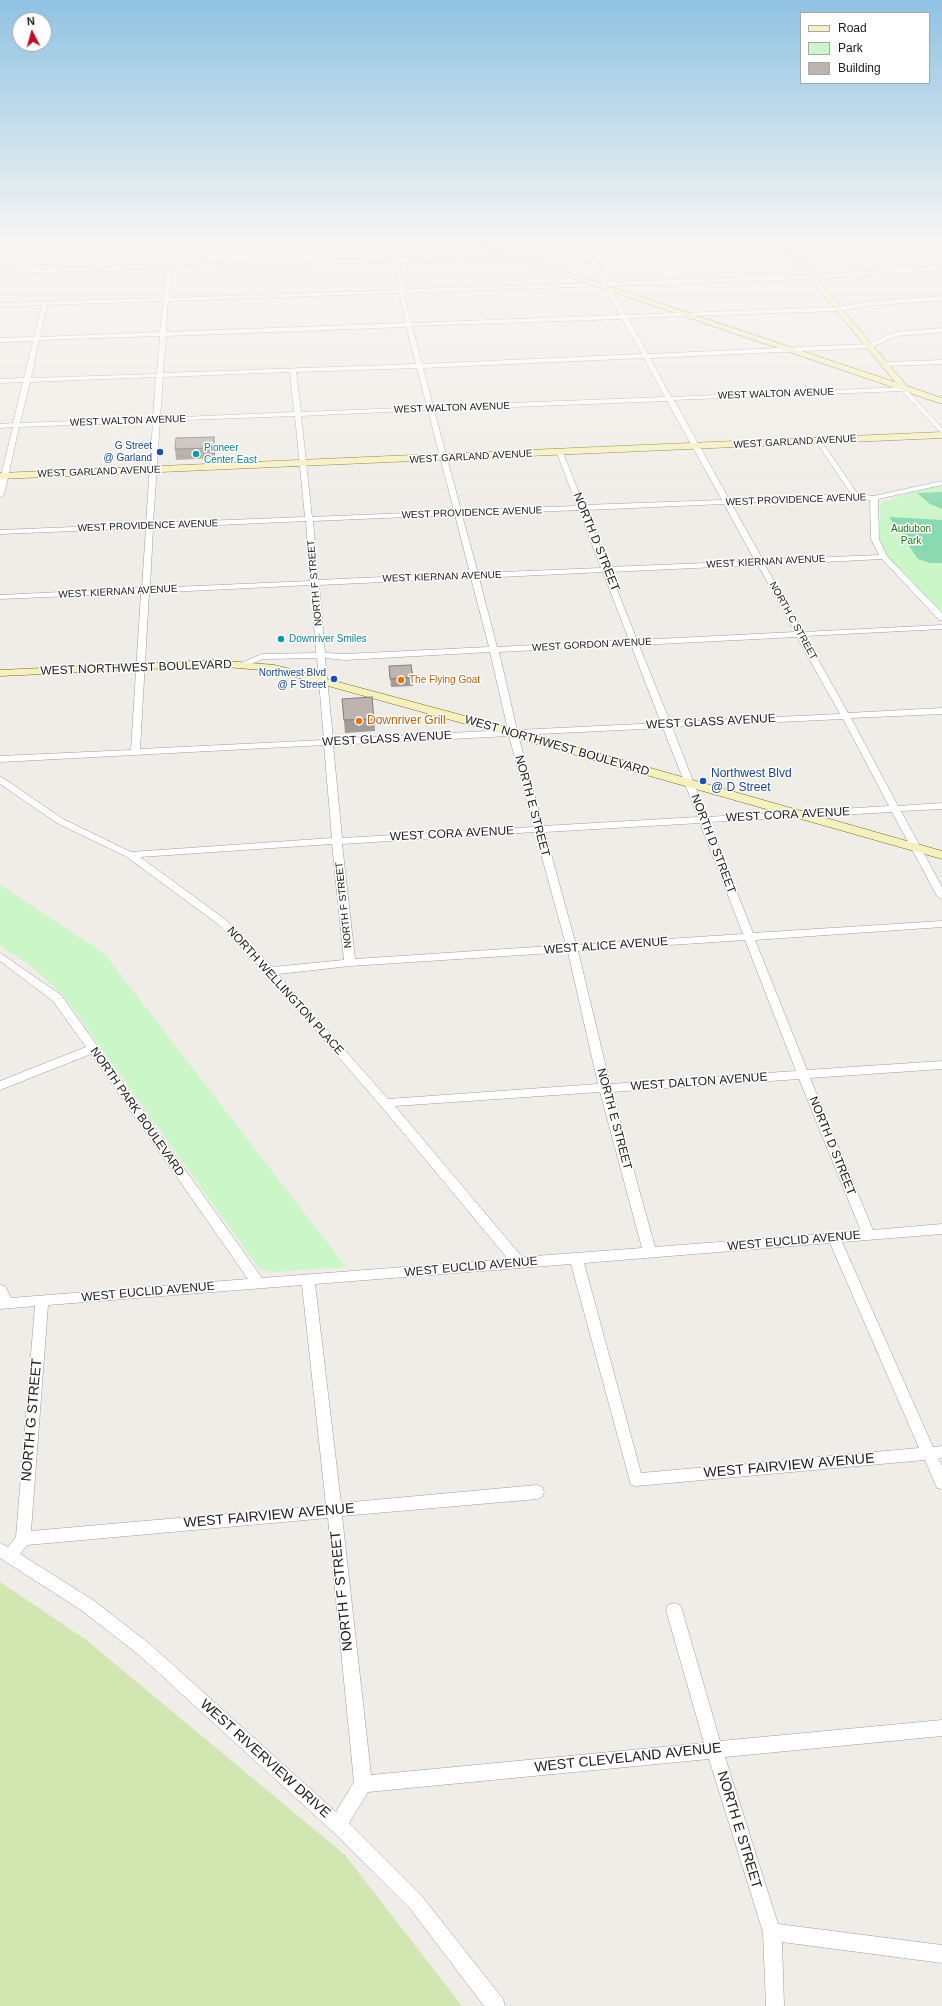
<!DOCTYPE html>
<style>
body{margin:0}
#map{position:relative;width:942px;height:2006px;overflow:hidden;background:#f0ece7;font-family:Arial,sans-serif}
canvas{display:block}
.legend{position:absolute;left:800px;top:12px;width:130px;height:72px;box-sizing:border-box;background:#fff;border:1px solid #a6a6a6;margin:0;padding:5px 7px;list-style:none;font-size:12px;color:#202020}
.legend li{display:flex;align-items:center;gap:8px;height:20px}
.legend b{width:20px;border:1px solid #a6a6a6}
.north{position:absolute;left:12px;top:12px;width:40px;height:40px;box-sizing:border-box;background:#fff;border:1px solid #a6a6a6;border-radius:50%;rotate:354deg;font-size:11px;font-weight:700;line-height:16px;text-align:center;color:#202020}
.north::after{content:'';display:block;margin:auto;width:14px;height:18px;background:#c10e28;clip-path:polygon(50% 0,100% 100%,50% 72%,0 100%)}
</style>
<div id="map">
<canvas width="942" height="2006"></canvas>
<ul class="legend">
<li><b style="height:5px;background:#f5f0bf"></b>Road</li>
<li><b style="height:11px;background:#cbf6c8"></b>Park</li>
<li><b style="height:11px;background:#bdb4b0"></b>Building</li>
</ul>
<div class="north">N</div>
</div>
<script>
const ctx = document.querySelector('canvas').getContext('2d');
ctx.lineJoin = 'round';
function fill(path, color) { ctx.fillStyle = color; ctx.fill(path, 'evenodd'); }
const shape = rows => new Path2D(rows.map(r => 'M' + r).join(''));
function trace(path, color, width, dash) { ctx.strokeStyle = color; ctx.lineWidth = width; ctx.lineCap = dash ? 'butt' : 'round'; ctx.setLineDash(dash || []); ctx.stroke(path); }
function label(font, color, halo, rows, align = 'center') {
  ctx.font = font + ' Arial,sans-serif'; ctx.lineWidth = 3; ctx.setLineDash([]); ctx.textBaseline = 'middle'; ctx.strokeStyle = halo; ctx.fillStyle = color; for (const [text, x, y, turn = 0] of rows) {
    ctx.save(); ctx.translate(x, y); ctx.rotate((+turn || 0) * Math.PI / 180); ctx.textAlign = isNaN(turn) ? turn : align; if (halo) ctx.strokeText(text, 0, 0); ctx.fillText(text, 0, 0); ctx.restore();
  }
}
const grass = shape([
 [0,1582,85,1639,345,1855,462,2006,0,2006]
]);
const park = shape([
 [942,485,942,614,891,561,882,548,880,539,880,505,885,501,919,490],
 [0,885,93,946,106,956,346,1267,273,1272,262,1270,256,1264,63,995,30,965,0,946]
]);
const pitch = shape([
 [942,492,942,509,930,504,917,493],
 [889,517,942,520,942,563,930,563,918,559]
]);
const street = shape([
 [168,243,173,243,171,265,392,258,389,243,394,243,397,257,585,251,581,243,585,243,590,251,848,243,890,243,887,245,592,254,608,282,811,275,942,266,942,270,811,279,609,286,626,315,838,307,866,302,942,296,942,300,866,306,838,311,628,318,648,354,868,344,896,332,942,328,942,332,897,336,869,348,650,358,671,397,904,387,942,428,942,434,902,391,674,400,729,499,851,494,815,440,818,438,820,439,858,494,874,496,942,481,942,485,878,499,879,539,887,556,942,613,942,620,939,620,882,559,765,565,803,632,942,625,942,629,805,636,848,713,942,708,942,714,851,718,898,806,942,803,942,809,901,811,942,887,942,899,937,896,892,812,709,822,753,933,942,921,942,927,755,940,807,1070,942,1061,942,1069,810,1078,873,1230,942,1224,942,1234,842,1242,933,1447,942,1446,942,1458,938,1459,942,1466,942,1489,937,1488,925,1460,636,1486,631,1485,571,1264,315,1284,341,1503,537,1485,542,1487,544,1492,542,1497,537,1499,342,1516,371,1775,704,1743,666,1610,668,1605,674,1603,680,1605,682,1610,720,1741,942,1720,942,1736,725,1757,778,1924,942,1945,942,1963,782,1942,784,2006,766,2006,763,1932,709,1759,368,1792,349,1823,421,1895,503,1999,505,2006,484,2006,409,1907,332,1831,139,1655,81,1610,0,1558,0,1543,8,1547,16,1537,35,1306,0,1309,0,1285,5,1286,11,1298,248,1279,91,1054,0,1090,0,1081,86,1047,53,1001,0,961,0,953,61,995,262,1278,508,1259,381,1106,266,973,218,924,127,857,57,823,0,784,0,777,3,778,63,819,131,852,332,838,324,745,0,762,0,756,131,750,141,593,0,599,0,595,142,588,146,528,0,534,0,530,146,524,153,422,19,427,4,495,0,497,0,480,13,427,0,428,0,424,13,423,23,382,0,383,0,379,24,378,33,341,0,342,0,338,34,337,42,305,0,307,0,303,163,298,165,268,0,274,0,270,166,265,168,243],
 [587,254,602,283,406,289,398,261,587,254],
 [393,261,400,290,169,298,171,268,393,261],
 [604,286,620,315,411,323,404,295,405,293,604,286],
 [399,293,406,323,166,332,168,301,399,293],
 [163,301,160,332,40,337,47,305,163,301],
 [622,319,642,354,422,364,412,326,622,319],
 [406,327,416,364,163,373,166,336,406,327],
 [160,336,157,374,31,378,39,340,160,336],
 [644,358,665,397,433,406,423,368,644,358],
 [417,368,427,407,301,412,296,372,417,368],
 [290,372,294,412,160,418,163,377,290,372],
 [156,377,153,418,20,423,30,382,156,377],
 [667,401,722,500,584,505,563,453,560,451,557,453,577,506,461,510,434,410,667,401],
 [428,410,454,511,312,517,301,416,428,410],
 [295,416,305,517,153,523,160,421,295,416],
 [856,498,870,500,871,539,879,555,763,560,731,503,856,498],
 [724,504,755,561,608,567,586,510,724,504],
 [579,510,601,568,478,573,462,515,579,510],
 [455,515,470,573,318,580,313,521,455,515],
 [306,521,310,581,150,588,153,528,306,521],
 [758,565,795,632,637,640,610,572,758,565],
 [603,572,629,640,497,647,479,578,603,572],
 [471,578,489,647,345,654,325,653,319,585,471,578],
 [311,585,316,653,262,654,239,664,243,667,263,659,317,658,324,740,140,749,149,593,311,585],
 [797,637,840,714,670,722,639,645,797,637],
 [631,645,661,723,517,730,499,652,631,645],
 [490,652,508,730,333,739,325,658,345,660,490,652],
 [843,719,889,806,707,817,672,727,843,719],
 [663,728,698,817,543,826,518,735,663,728],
 [509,736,534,827,342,838,333,745,509,736],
 [700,823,743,934,576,945,545,832,700,823],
 [535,832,566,945,355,959,342,844,535,832],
 [332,844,344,960,273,967,226,920,140,857,332,844],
 [745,940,796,1071,610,1084,578,951,745,940],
 [568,952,598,1084,388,1099,278,974,350,966,568,952],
 [799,1079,861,1231,655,1247,612,1092,799,1079],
 [600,1092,642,1248,522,1257,395,1106,600,1092],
 [830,1243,919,1448,641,1473,584,1263,830,1243],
 [302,1285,326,1505,31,1531,48,1305,302,1285],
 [328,1518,354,1782,336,1812,151,1645,93,1600,20,1554,27,1545,328,1518],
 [942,360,942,364,884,366,881,364,884,362,942,360]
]);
const secondary = shape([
 [469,243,479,243,895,382,780,243,787,243,907,386,942,398,942,404,469,243],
 [942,432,942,438,0,479,0,473,942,432],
 [214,660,275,665,517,730,942,851,942,859,509,736,274,671,214,666,0,676,0,670,214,660]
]);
const wall = shape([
 [214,437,215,447,215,458,176,460,175,449],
 [389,666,413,677,413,686,391,687],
 [342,699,374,719,375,731,345,733]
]);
const shadedWall = shape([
 [214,437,215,447,215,458,213,448]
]);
const building = shape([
 [214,437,213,448,175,449,176,438,214,437],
 [411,665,413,677,390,679,389,666,411,665],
 [372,697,374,719,344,720,342,699,372,697]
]);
const markers = [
 [160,452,4,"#1a4fb4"],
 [196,454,4,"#0f9aa8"],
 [281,639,4,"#0f9aa8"],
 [334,679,4,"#1a4fb4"],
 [401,680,4,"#e8710a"],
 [359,721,4,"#e8710a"],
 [703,781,4,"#1a4fb4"]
];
const farStreetnames = [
 ["WEST WALTON AVENUE",776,394,-2],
 ["WEST WALTON AVENUE",452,408,-2],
 ["WEST WALTON AVENUE",128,421,-2],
 ["WEST GARLAND AVENUE",795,442,-3],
 ["WEST GARLAND AVENUE",471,457,-3],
 ["WEST GARLAND AVENUE",99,472,-2],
 ["WEST PROVIDENCE AVENUE",796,500,-2],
 ["WEST PROVIDENCE AVENUE",472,513,-2],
 ["WEST PROVIDENCE AVENUE",148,526,-2],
 ["WEST KIERNAN AVENUE",766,562,-3],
 ["WEST KIERNAN AVENUE",442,577,-2],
 ["NORTH F STREET",315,583,-95],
 ["WEST KIERNAN AVENUE",118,592,-3],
 ["NORTH C STREET",793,621,61],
 ["WEST GORDON AVENUE",592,645,-3],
 ["NORTH F STREET",344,905,-96]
];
const farTransitnames = [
 ["G Street",152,446],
 ["@ Garland",152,458],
 ["Northwest Blvd",326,673],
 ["@ F Street",326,685]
];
const farCulturenames = [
 ["Pioneer",204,448],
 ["Center East",204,460],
 ["Downriver Smiles",289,639]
];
const farParknames = [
 ["Audubon",911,529],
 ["Park",911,541]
];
const farFoodnames = [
 ["The Flying Goat",409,680]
];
const streetNames = [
 ["NORTH D STREET",596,542,68],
 ["WEST NORTHWEST BOULEVARD",136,668,-2],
 ["WEST GLASS AVENUE",711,722,-3],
 ["WEST GLASS AVENUE",387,739,-3],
 ["WEST NORTHWEST BOULEVARD",557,746,16],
 ["NORTH E STREET",532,806,75],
 ["WEST CORA AVENUE",788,815,-3],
 ["WEST CORA AVENUE",452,834,-3],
 ["NORTH D STREET",713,844,69],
 ["WEST ALICE AVENUE",606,946,-4],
 ["NORTH WELLINGTON PLACE",285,991,48],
 ["WEST DALTON AVENUE",699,1082,-4],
 ["NORTH PARK BOULEVARD",137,1112,55],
 ["NORTH E STREET",614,1119,75],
 ["NORTH D STREET",832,1146,68],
 ["WEST EUCLID AVENUE",794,1241,-5],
 ["WEST EUCLID AVENUE",471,1267,-5],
 ["WEST EUCLID AVENUE",148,1292,-5]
];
const foodNames = [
 ["Downriver Grill",367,721]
];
const transitNames = [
 ["Northwest Blvd",711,774],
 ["@ D Street",711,788]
];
const nearStreetnames = [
 ["NORTH G STREET",32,1420,-85],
 ["WEST FAIRVIEW AVENUE",789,1466,-5],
 ["WEST FAIRVIEW AVENUE",269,1516,-5],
 ["NORTH F STREET",342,1591,-96],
 ["WEST CLEVELAND AVENUE",628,1758,-6],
 ["WEST RIVERVIEW DRIVE",265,1759,42],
 ["NORTH E STREET",739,1830,73]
];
fill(grass, '#d2e6b1');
fill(park, '#cbf6c8');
fill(pitch, '#8bd9b0');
trace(street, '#9d9d9d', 1);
trace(secondary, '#716d0d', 1);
fill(street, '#fff');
fill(secondary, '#f5f0bf');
fill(wall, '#a39b97');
fill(shadedWall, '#847e7b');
fill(building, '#bdb4b0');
trace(building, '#847e7b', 1);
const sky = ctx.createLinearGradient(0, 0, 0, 524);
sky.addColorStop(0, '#8fc2e2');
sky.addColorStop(0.46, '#f8f6f4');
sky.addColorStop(1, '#f8f6f400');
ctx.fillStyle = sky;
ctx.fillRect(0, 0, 942, 524);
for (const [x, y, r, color] of markers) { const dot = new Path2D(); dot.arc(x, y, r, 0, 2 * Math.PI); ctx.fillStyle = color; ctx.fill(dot); trace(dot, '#fff', 1.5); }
label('10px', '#202020', '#fff', farStreetnames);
label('10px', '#164399', '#fff', farTransitnames, 'right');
label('10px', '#0d838f', '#fff', farCulturenames, 'left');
label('10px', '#1a7814', '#fff', farParknames);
label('10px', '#c56008', '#fff', farFoodnames, 'left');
label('12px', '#202020', '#fff', streetNames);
label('12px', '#c56008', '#fff', foodNames, 'left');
label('12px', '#164399', '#fff', transitNames, 'left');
label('14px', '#202020', '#fff', nearStreetnames);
</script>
